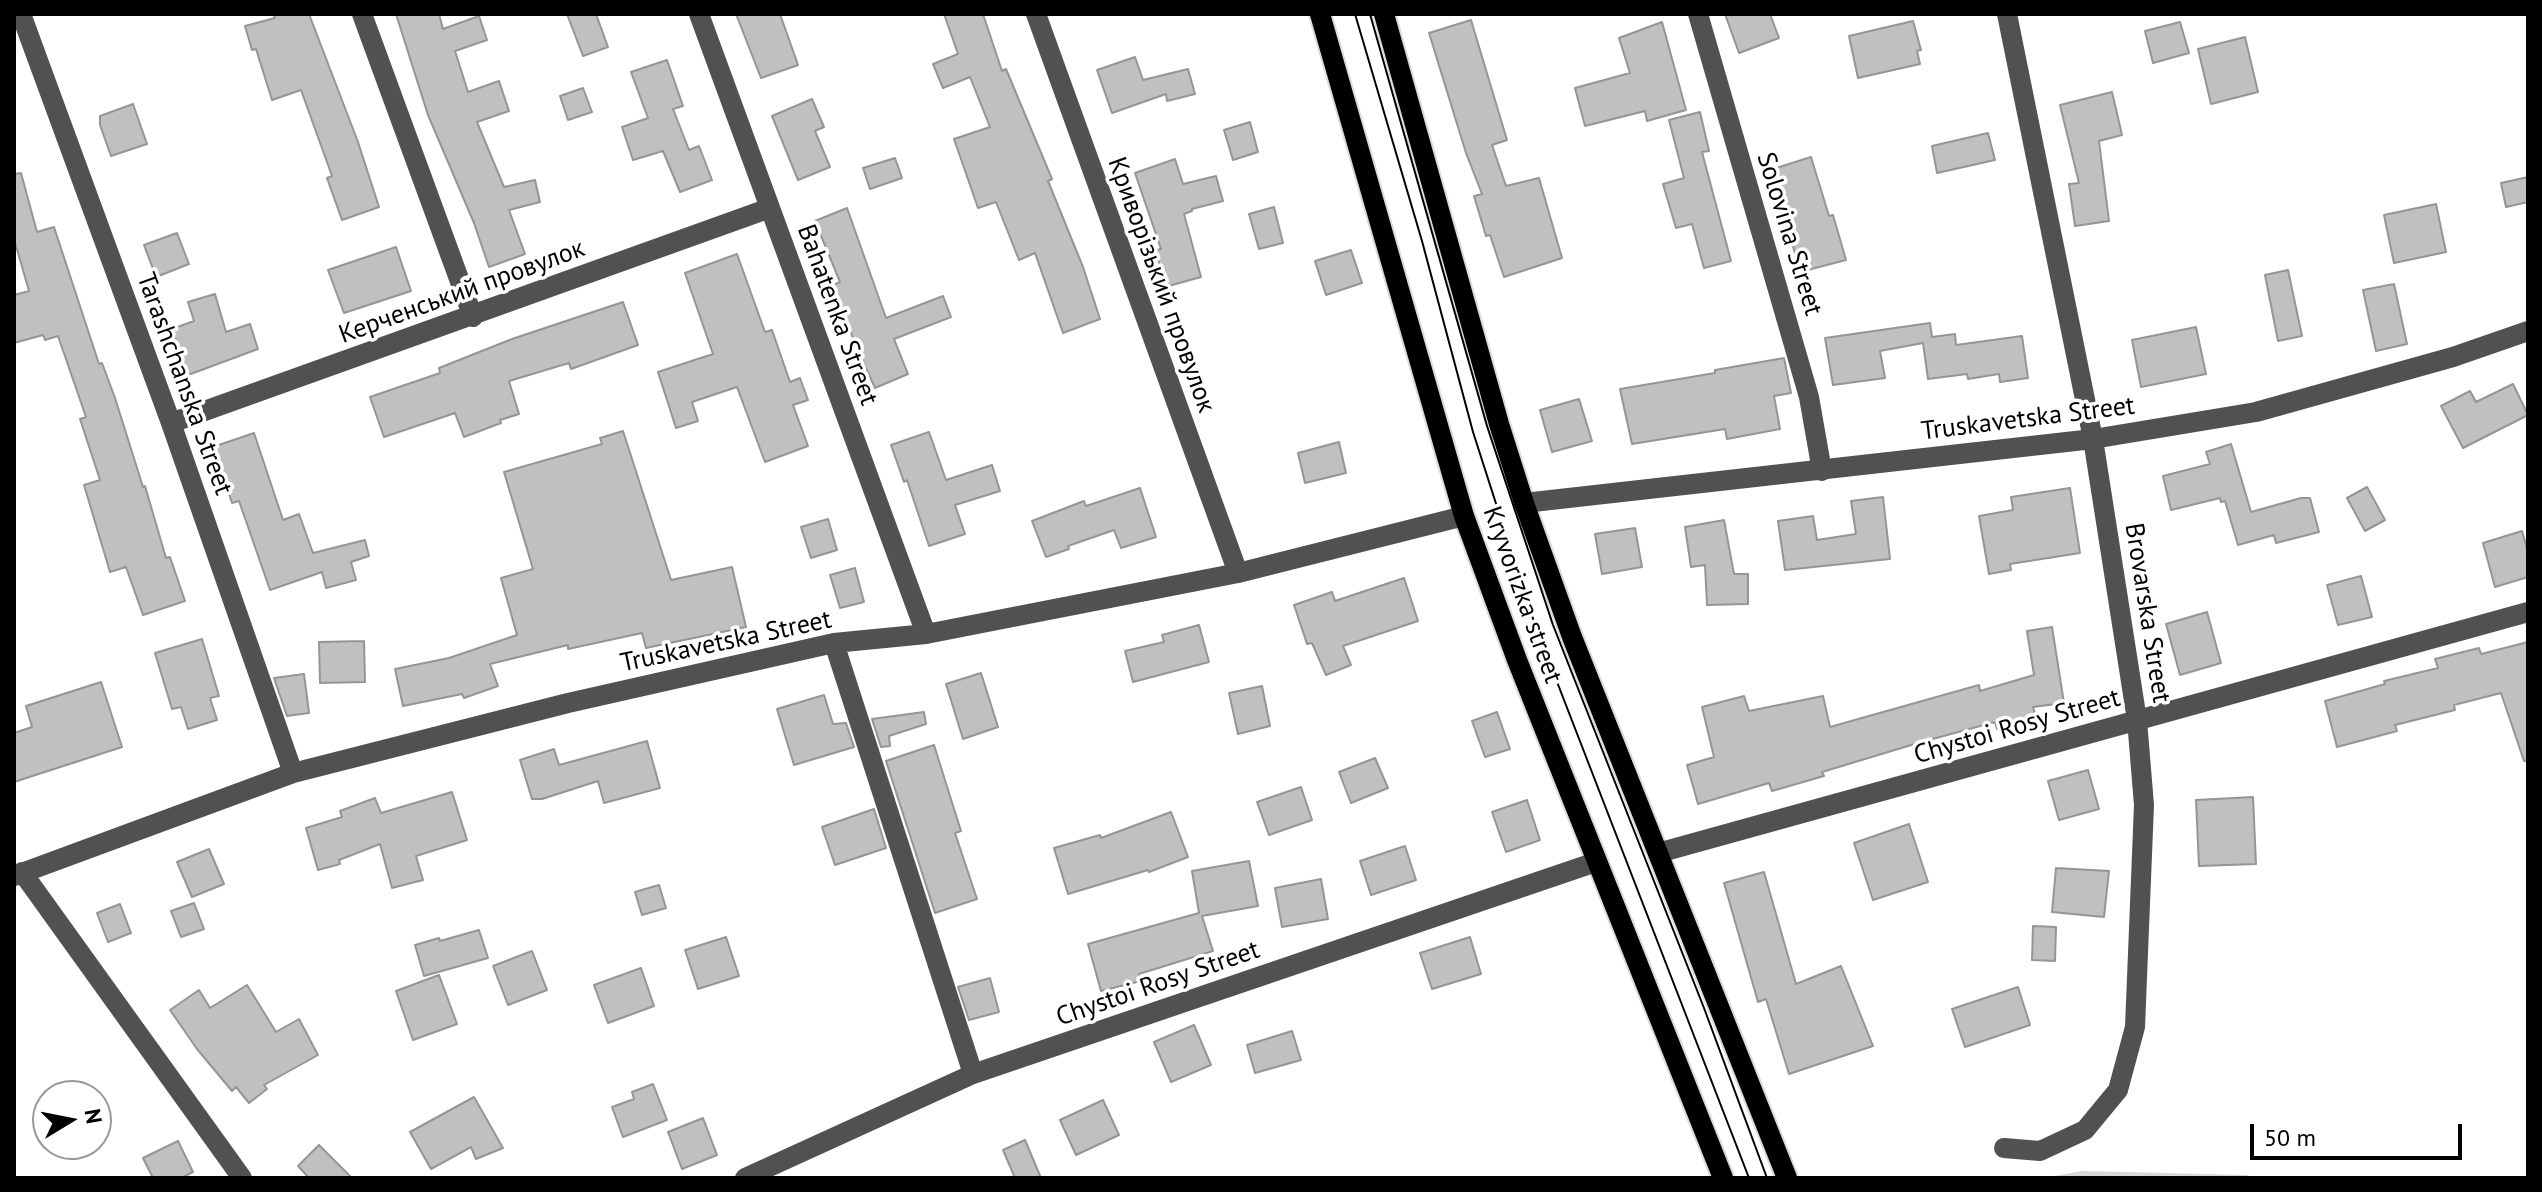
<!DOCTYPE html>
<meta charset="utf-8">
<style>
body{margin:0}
#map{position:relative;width:2542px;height:1192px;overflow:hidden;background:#fff;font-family:"PT Sans",sans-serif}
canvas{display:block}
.frame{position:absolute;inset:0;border:16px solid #000;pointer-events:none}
.north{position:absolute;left:32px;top:1080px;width:80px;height:80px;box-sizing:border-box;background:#fff;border:2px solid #999;border-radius:50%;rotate:80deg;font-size:22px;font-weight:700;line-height:32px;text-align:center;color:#000}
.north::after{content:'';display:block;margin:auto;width:28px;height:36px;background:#000;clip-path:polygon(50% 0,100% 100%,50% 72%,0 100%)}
.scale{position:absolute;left:2250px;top:1124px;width:212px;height:36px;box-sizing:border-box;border:4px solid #000;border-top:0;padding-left:10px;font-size:24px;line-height:28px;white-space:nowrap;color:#000;-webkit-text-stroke:6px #fff;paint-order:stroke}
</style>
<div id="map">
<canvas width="2542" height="1192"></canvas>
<div class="frame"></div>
<div class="north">N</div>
<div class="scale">50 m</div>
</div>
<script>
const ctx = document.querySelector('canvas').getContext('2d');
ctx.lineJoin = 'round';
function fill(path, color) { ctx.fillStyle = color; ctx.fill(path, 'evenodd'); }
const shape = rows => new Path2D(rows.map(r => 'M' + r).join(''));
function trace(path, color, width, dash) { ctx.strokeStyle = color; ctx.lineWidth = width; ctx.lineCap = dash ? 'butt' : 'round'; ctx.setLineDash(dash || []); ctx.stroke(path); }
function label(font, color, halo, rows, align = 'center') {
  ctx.font = font + ' "PT Sans",sans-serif'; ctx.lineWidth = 7; ctx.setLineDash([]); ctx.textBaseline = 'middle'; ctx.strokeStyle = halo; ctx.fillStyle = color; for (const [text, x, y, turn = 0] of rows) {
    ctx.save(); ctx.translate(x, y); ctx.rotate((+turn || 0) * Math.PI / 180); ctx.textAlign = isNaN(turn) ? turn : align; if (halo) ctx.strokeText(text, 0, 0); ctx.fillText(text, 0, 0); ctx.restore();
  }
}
const green = shape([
 [2082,1171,2248,1175,2252,1178,2043,1178]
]);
const building = shape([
 [273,14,309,14,358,142,379,207,342,220,327,178,332,176,301,90,272,100,256,49,252,50,245,26,275,18,273,14],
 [396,14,439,14,443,29,479,16,487,40,455,51,468,92,499,81,509,111,477,122,504,187,535,180,540,202,509,210,525,254,489,267,474,223,428,115,396,14],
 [567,14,596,14,608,47,583,56,567,14],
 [736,14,780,14,798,65,761,78,736,14],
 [944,14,983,14,1002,71,1006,69,1052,179,1048,181,1083,267,1100,319,1063,333,1035,253,1019,260,996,202,978,208,954,139,990,127,970,77,943,88,933,64,958,54,944,14],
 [1725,14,1770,14,1779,38,1739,53,1725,14],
 [1471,20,1507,140,1492,145,1506,186,1539,178,1562,258,1504,277,1490,235,1486,236,1474,196,1482,194,1466,153,1429,33,1471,20],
 [1913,21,1921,50,1917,51,1920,64,1858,78,1849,36,1913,21],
 [1662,22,1686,110,1647,121,1645,111,1585,126,1575,88,1630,73,1619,38,1662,22],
 [2180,22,2189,53,2153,63,2145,31,2180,22],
 [2245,37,2258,92,2211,104,2198,49,2245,37],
 [1135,57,1143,80,1188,69,1195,94,1167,101,1166,94,1112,113,1097,70,1135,57],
 [667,60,683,106,673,109,689,150,699,146,712,180,680,192,663,151,633,160,622,127,648,118,631,72,667,60],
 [583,88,592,112,568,120,560,96,583,88],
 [2112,92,2122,135,2099,141,2109,221,2075,226,2069,184,2079,183,2060,105,2112,92],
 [812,99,824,127,815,131,830,167,798,180,772,116,812,99],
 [133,104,147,144,111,156,100,125,100,116,133,104],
 [1700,112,1709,151,1702,152,1731,261,1704,268,1692,224,1676,228,1663,184,1684,178,1669,120,1700,112],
 [1250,122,1258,152,1233,160,1224,130,1250,122],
 [1988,133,1995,160,1937,173,1932,146,1988,133],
 [1811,157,1829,216,1833,215,1846,260,1800,272,1788,228,1791,227,1773,169,1811,157],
 [895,158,902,178,870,189,863,168,895,158],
 [1175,159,1183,184,1216,176,1223,201,1192,209,1192,211,1184,214,1201,277,1165,287,1156,250,1161,249,1135,173,1175,159],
 [21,173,37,232,54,227,99,364,102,363,115,398,143,487,145,486,166,558,170,557,185,601,143,615,126,567,110,572,84,485,100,480,80,419,86,417,58,336,45,340,43,335,14,343,14,295,29,291,14,239,14,174,21,173],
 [2528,177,2528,202,2506,207,2501,183,2528,177],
 [2436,204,2446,252,2394,263,2384,215,2436,204],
 [1274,207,1283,243,1259,249,1249,214,1274,207],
 [847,208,886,318,943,296,951,317,894,339,908,374,875,388,857,349,833,285,840,282,815,221,847,208],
 [177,233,189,264,156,277,144,245,177,233],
 [396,247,411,291,344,313,328,270,396,247],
 [1351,250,1362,283,1326,295,1315,261,1351,250],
 [737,254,765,332,772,330,790,382,800,378,808,400,793,405,808,446,765,462,737,387,692,402,698,421,676,428,658,372,713,354,685,273,737,254],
 [2288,270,2302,336,2278,341,2265,275,2288,270],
 [2394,284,2407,344,2376,351,2363,290,2394,284],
 [215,294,226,332,250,324,258,349,188,375,172,329,194,321,188,302,215,294],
 [623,302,638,345,571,369,569,363,509,381,519,414,500,420,501,423,464,437,455,413,384,437,370,397,440,373,439,368,512,339,623,302],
 [1930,323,1932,337,1955,334,1956,345,2022,336,2028,378,2000,382,1999,374,1968,379,1967,374,1928,379,1923,343,1880,351,1885,378,1833,385,1825,338,1930,323],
 [2196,327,2206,374,2141,387,2132,340,2196,327],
 [1784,358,1791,393,1774,396,1780,429,1727,439,1725,429,1632,444,1620,389,1715,373,1715,370,1784,358],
 [2513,384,2528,415,2463,448,2441,406,2470,391,2476,402,2513,384],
 [1579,399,1592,441,1552,452,1540,410,1579,399],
 [623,431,671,580,732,567,746,627,646,648,642,633,568,649,568,645,490,664,498,686,464,698,462,694,403,706,395,669,449,658,517,635,501,578,533,569,504,472,602,444,600,438,623,431],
 [929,432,946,480,992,465,1000,491,955,505,965,534,929,546,907,480,904,482,891,445,929,432],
 [254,433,283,520,299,514,313,553,365,540,369,556,351,562,356,580,326,588,322,572,270,590,239,501,232,503,213,447,254,433],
 [1339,442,1346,473,1305,483,1298,453,1339,442],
 [2231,444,2251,512,2301,498,2310,498,2319,532,2276,543,2274,535,2238,545,2225,501,2221,502,2220,498,2171,510,2163,476,2210,464,2206,452,2231,444],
 [2367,487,2385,520,2365,531,2347,498,2367,487],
 [1140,488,1156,537,1121,548,1114,530,1068,546,1069,549,1046,557,1032,521,1084,501,1086,506,1140,488],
 [2070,488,2080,553,2010,564,2011,570,1989,574,1979,516,2013,510,2011,497,2070,488],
 [1883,497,1890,559,1785,570,1778,521,1813,516,1817,540,1856,534,1851,501,1883,497],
 [828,519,837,550,811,558,801,527,828,519],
 [1724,520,1734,574,1748,574,1748,604,1707,605,1705,565,1691,567,1685,527,1724,520],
 [1635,528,1642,567,1602,574,1595,534,1635,528],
 [2522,531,2528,552,2528,577,2495,587,2483,543,2522,531],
 [855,568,864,602,840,608,830,575,855,568],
 [2361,576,2372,617,2338,625,2327,585,2361,576],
 [1404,578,1418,621,1343,646,1351,665,1326,675,1312,643,1307,644,1294,605,1332,592,1335,601,1404,578],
 [2207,612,2221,663,2180,675,2166,624,2207,612],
 [1199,625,1209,662,1133,682,1125,651,1164,642,1162,635,1199,625],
 [2052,627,2064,703,2033,707,2036,717,1997,729,1995,722,1918,743,1822,772,1824,776,1772,791,1769,783,1698,804,1687,765,1714,757,1702,707,1744,696,1749,711,1823,696,1830,727,1979,685,1980,691,2034,675,2027,631,2052,627],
 [202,639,219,696,210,698,217,720,188,729,181,707,172,709,155,653,202,639],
 [364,641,365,682,320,683,319,642,364,641],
 [2528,642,2528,761,2524,761,2501,693,2454,705,2455,710,2395,725,2397,731,2337,747,2325,701,2385,684,2384,681,2438,668,2435,659,2479,648,2481,654,2528,642],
 [981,673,998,727,963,739,946,684,981,673],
 [304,674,309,713,287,716,274,678,304,674],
 [101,682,122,747,14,782,14,733,32,727,26,706,101,682],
 [1262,686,1270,726,1238,734,1229,693,1262,686],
 [824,695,833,724,846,723,854,747,794,765,777,709,824,695],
 [924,712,926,724,889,736,890,746,881,747,872,719,924,712],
 [1497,712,1510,749,1485,757,1472,721,1497,712],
 [647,741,660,788,604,803,598,781,542,799,532,799,520,760,554,749,559,765,647,741],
 [934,745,961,831,955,833,977,899,935,913,886,761,934,745],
 [1375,758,1388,788,1351,803,1339,772,1375,758],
 [2088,770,2099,809,2059,820,2048,781,2088,770],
 [1301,787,1312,820,1269,835,1257,802,1301,787],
 [452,792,467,840,416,856,423,880,392,888,380,844,339,860,340,864,318,870,306,828,342,817,340,811,375,798,381,813,452,792],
 [2253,797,2256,864,2199,866,2196,800,2253,797],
 [1527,800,1540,840,1506,852,1492,812,1527,800],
 [874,809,886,848,835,865,822,827,874,809],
 [1171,812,1188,857,1149,872,1148,870,1068,894,1054,848,1100,835,1101,838,1171,812],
 [1909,824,1928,882,1873,900,1854,843,1909,824],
 [1405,846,1416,880,1371,895,1360,861,1405,846],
 [209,849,224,884,192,897,177,862,209,849],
 [1249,861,1258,906,1202,916,1213,951,1139,974,1141,981,1101,991,1088,944,1199,913,1192,871,1249,861],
 [2056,868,2109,871,2104,917,2052,912,2056,868],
 [1764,872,1796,984,1841,966,1873,1046,1789,1074,1766,999,1758,1002,1724,883,1764,872],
 [1321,879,1328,919,1282,927,1275,888,1321,879],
 [659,885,666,908,642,915,635,892,659,885],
 [194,903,204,929,181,937,171,911,194,903],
 [120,904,131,933,108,942,97,913,120,904],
 [2033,926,2056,927,2055,961,2032,960,2033,926],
 [479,930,488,958,424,976,415,945,439,938,440,941,479,930],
 [726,937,739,976,698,989,685,950,726,937],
 [1470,937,1481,974,1432,989,1420,953,1470,937],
 [532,951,547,990,508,1005,493,966,532,951],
 [641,968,654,1006,608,1023,594,985,641,968],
 [439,975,457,1024,413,1040,396,991,439,975],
 [990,978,999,1012,969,1020,958,987,990,978],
 [247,985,276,1032,299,1019,318,1055,264,1085,267,1089,249,1103,236,1087,232,1091,197,1049,170,1010,199,990,210,1008,247,985],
 [2018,987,2030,1025,1965,1047,1952,1009,2018,987],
 [1194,1025,1211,1065,1171,1082,1154,1042,1194,1025],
 [1292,1031,1301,1060,1255,1073,1247,1045,1292,1031],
 [653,1084,667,1120,623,1137,612,1107,634,1099,632,1092,653,1084],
 [474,1097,503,1148,476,1159,471,1147,431,1169,410,1132,474,1097],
 [1103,1100,1119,1135,1076,1155,1060,1120,1103,1100],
 [703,1118,717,1155,682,1169,668,1132,703,1118],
 [1025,1140,1041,1178,1015,1178,1003,1150,1025,1140],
 [178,1141,193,1172,181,1178,153,1178,143,1158,178,1141],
 [319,1145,352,1178,309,1178,298,1166,319,1145]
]);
const minor = shape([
 [21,14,171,423,293,773],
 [362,14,473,317],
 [699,14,926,634],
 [1036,14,1238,573],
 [1698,14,1809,397,1822,471],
 [171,423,770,208],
 [1524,503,2093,439,2256,412,2453,357,2528,331],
 [834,643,973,1074],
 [1658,853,2528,612],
 [22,872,242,1178],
 [14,876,293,773,568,703,834,643,926,634,1238,573,1464,516],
 [2004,1148,2040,1151,2085,1130,2118,1090,2135,1027,2144,805,2137,720,2093,439,2007,14],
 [745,1178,973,1074,1596,862]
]);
const major = shape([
 [1320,14,1464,516,1517,660,1723,1178],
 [1384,14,1499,424,1524,503,1572,637,1787,1178]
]);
const tram = shape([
 [1355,14,1422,241,1473,432,1535,625,1749,1178],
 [1370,14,1487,426,1553,625,1704,1008,1767,1178]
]);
const streetNames = [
 ["Solovina Street",1789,234,73],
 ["Криворізький провулок",1161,285,70],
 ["Керченський провулок",462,292,-20],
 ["Bahatenka Street",837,315,70],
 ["Tarashchanska Street",184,384,70],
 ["Truskavetska Street",2028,419,-7],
 ["Kryvorizka street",1522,595,70],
 ["Brovarska Street",2147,613,81],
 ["Truskavetska Street",726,642,-12],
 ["Chystoi Rosy Street",2017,727,-16],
 ["Chystoi Rosy Street",1158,984,-19]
];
fill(green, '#d8d8d8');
fill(building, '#c0c0c0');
trace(building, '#959595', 2);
trace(major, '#dbdbdb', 24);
trace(minor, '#515151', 20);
trace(major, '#000', 20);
trace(tram, '#000', 2);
label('26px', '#000', '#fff', streetNames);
</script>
